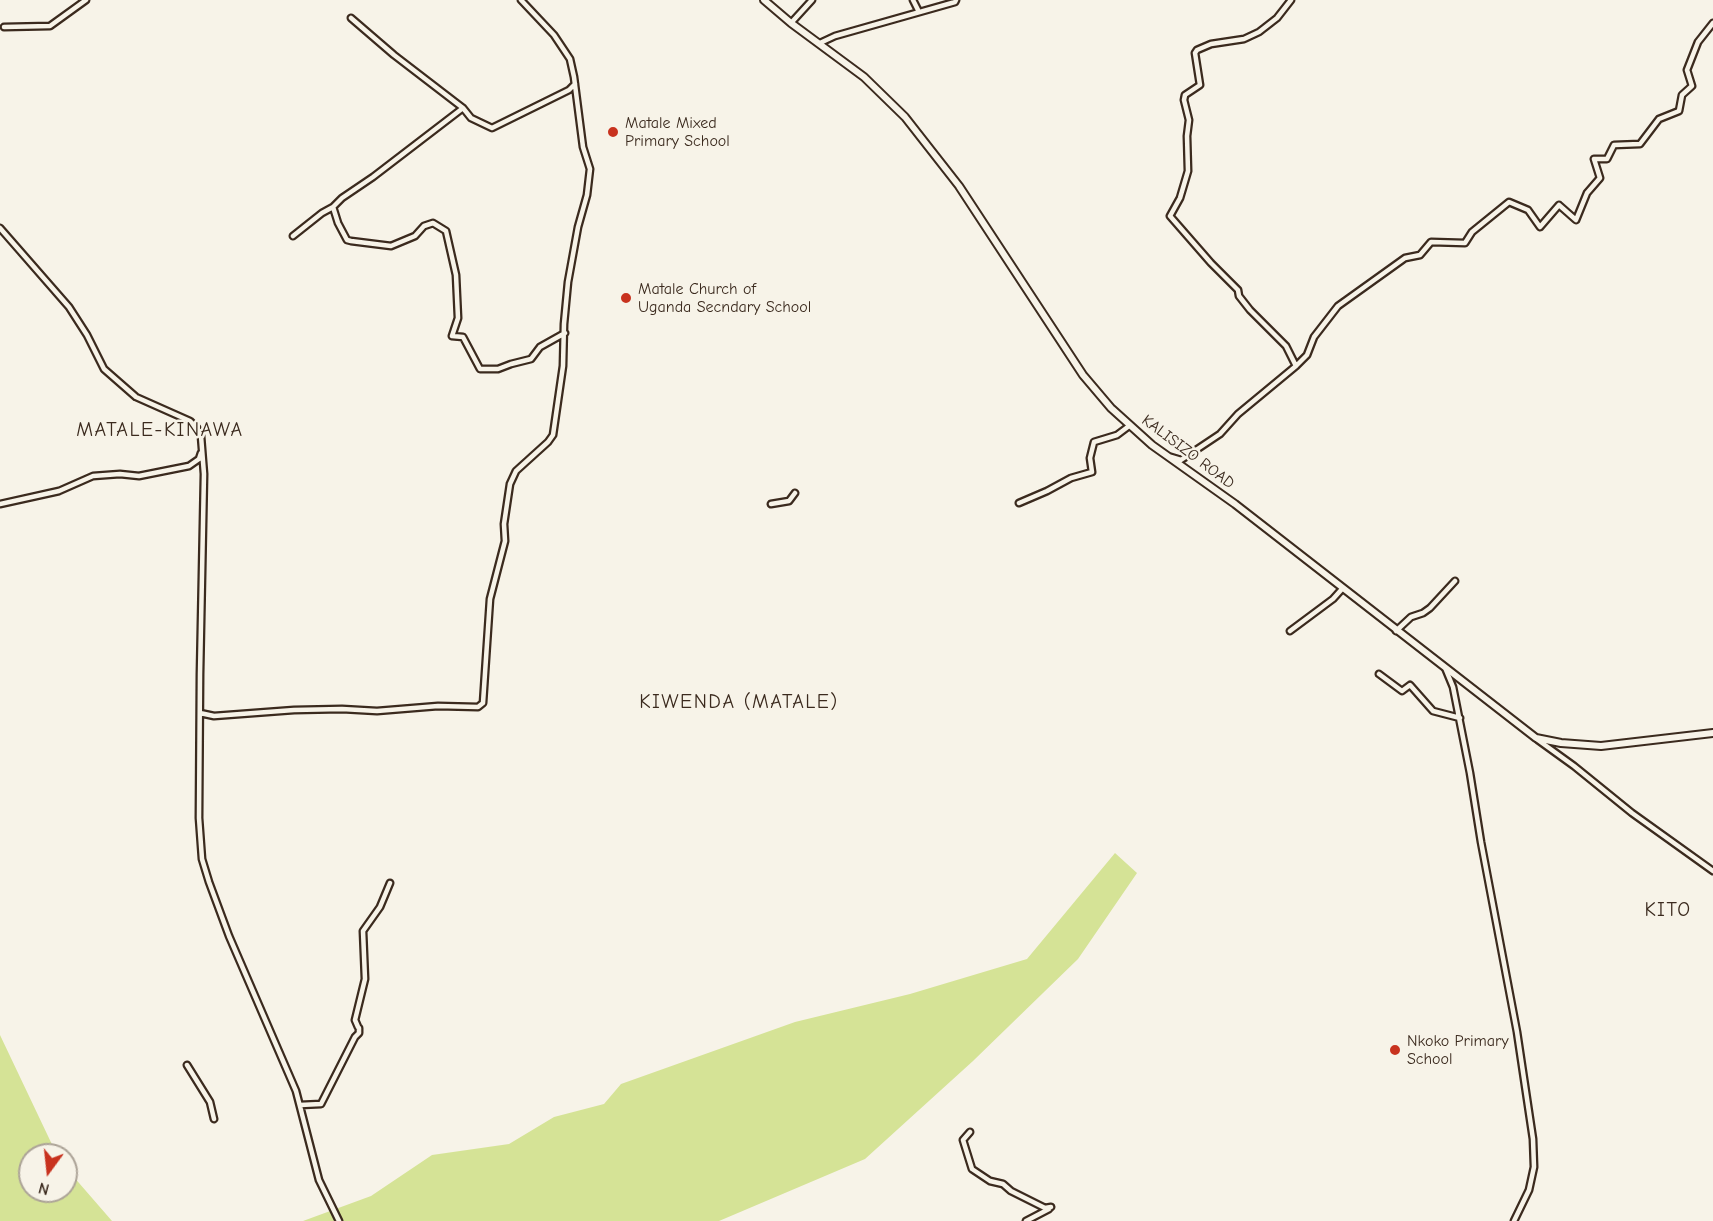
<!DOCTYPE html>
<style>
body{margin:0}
#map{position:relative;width:1713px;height:1221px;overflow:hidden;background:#f7f3e8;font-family:"Comic Neue",sans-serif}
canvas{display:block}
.north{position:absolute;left:18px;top:1143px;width:60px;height:60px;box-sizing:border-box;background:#f7f3e8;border:2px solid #aca397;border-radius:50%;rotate:195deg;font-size:16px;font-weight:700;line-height:24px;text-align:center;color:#3b2a1e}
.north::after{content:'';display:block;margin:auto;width:21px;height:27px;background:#c8321e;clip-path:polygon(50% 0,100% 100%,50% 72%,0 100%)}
</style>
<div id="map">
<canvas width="1713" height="1221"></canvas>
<div class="north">N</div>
</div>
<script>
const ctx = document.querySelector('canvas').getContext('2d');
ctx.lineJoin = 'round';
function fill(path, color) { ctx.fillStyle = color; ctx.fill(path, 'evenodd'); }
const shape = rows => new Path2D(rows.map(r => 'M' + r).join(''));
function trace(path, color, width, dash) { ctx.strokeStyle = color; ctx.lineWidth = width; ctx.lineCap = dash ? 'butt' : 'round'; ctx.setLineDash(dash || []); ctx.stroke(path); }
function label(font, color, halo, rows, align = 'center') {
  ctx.font = font + ' "Comic Neue",sans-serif'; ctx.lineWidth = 5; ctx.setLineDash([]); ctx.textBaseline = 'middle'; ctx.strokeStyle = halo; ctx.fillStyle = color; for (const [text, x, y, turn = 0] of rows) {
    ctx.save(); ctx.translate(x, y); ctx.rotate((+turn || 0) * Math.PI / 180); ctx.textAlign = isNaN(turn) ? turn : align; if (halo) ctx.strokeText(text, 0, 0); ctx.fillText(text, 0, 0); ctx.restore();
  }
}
const green = shape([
 [1115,853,1137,873,1078,959,973,1061,865,1159,719,1221,303,1221,371,1196,432,1155,509,1144,554,1117,604,1104,621,1084,795,1022,910,994,1027,959],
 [0,1035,57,1155,30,1155,30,1191,66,1191,66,1168,112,1221,0,1221]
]);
const street = shape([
 [913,0,919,12],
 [1291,0,1277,18,1259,32,1244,39,1211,44,1197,50,1195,53,1200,85,1185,95,1184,100,1189,120,1187,136,1188,171,1180,198,1170,216,1211,263,1238,290,1239,296,1250,310,1286,346,1296,366],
 [351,18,394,55,463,108,471,118,492,128,569,90,575,84],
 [791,23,812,0],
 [4,27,50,26,86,0],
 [820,43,835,36,955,2,956,0],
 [333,207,342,198,373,177,463,108],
 [0,228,69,307,87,335,104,369,136,397,190,421,197,428,201,436,204,474,200,674,199,818,202,859,209,882,229,936,296,1091,319,1180,339,1221],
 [293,236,322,213,333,207,338,223,347,240,351,241,391,246,415,236,424,226,433,223,446,231,456,275,458,318,452,336,463,337,480,369,498,369,511,364,531,359,540,347,565,333],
 [1171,457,1181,460,1220,434,1238,414,1296,366,1307,355,1314,337,1338,306,1405,258,1420,255,1431,242,1465,243,1472,232,1509,202,1528,210,1540,227,1559,205,1576,220,1587,193,1600,178,1594,159,1607,159,1614,145,1640,144,1659,119,1679,111,1682,95,1692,86,1687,70,1698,42,1713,23],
 [1019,503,1047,491,1071,478,1092,472,1090,458,1094,442,1117,435,1129,426],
 [0,504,59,491,93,476,120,474,139,476,189,466,199,459,201,453],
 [771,504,789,501,795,493],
 [1290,631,1333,599,1342,589],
 [1396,631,1411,617,1423,613,1430,608,1455,581],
 [1446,670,1453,687,1470,773,1481,842,1517,1032,1533,1139,1534,1167,1529,1190,1514,1221],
 [1379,674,1402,691,1410,685,1433,711,1460,718],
 [200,713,214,716,294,710,342,709,377,711,438,706,478,707,483,703,490,599,505,541,504,524,510,484,516,471,548,442,553,435,563,366,564,324,568,282,578,227,587,195,590,169,583,147,574,77,570,59,554,35,521,0],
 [1538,740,1574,766,1632,813,1713,871],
 [358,1027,355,1020,365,979,363,931,380,907,390,883],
 [187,1065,210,1102,214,1119],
 [300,1105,321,1104,355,1037,359,1033,359,1028],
 [970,1132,963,1140,972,1169,990,1181,1003,1184,1011,1191,1045,1208,1051,1207],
 [1026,1221,1049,1209]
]);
const secondary = shape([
 [764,0,791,23,864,77,905,117,959,186,1083,375,1111,408,1152,445,1235,504,1536,738,1561,743,1601,746,1713,733]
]);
const markers = [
 [613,132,6,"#c8321e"],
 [626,298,6,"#c8321e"],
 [1395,1050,6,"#c8321e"]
];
const poiNames = [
 ["Matale Mixed",625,123],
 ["Primary School",625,141],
 ["Matale Church of",638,289],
 ["Uganda Secndary School",638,307],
 ["Nkoko Primary",1407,1041],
 ["School",1407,1059]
];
const streetNames = [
 ["KALISIZO ROAD",1188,452,37]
];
const quarterNames = [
 ["MATALE-KINAWA",160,430],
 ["KIWENDA (MATALE)",739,702],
 ["KITO",1668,910]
];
fill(green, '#d5e396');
trace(street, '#3b2a1e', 9);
trace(secondary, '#3b2a1e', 10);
trace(street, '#f7f3e8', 4.5);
trace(secondary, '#f7f3e8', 6);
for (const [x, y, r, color] of markers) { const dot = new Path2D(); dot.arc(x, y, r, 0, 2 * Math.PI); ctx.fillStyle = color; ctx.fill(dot); trace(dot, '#f7f3e8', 2); }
label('16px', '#3b2a1e', '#f7f3e8', poiNames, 'left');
label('16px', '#3b2a1e', '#f7f3e8', streetNames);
ctx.letterSpacing = '1.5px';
label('20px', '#3b2a1e', '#f7f3e8', quarterNames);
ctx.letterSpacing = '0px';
</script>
